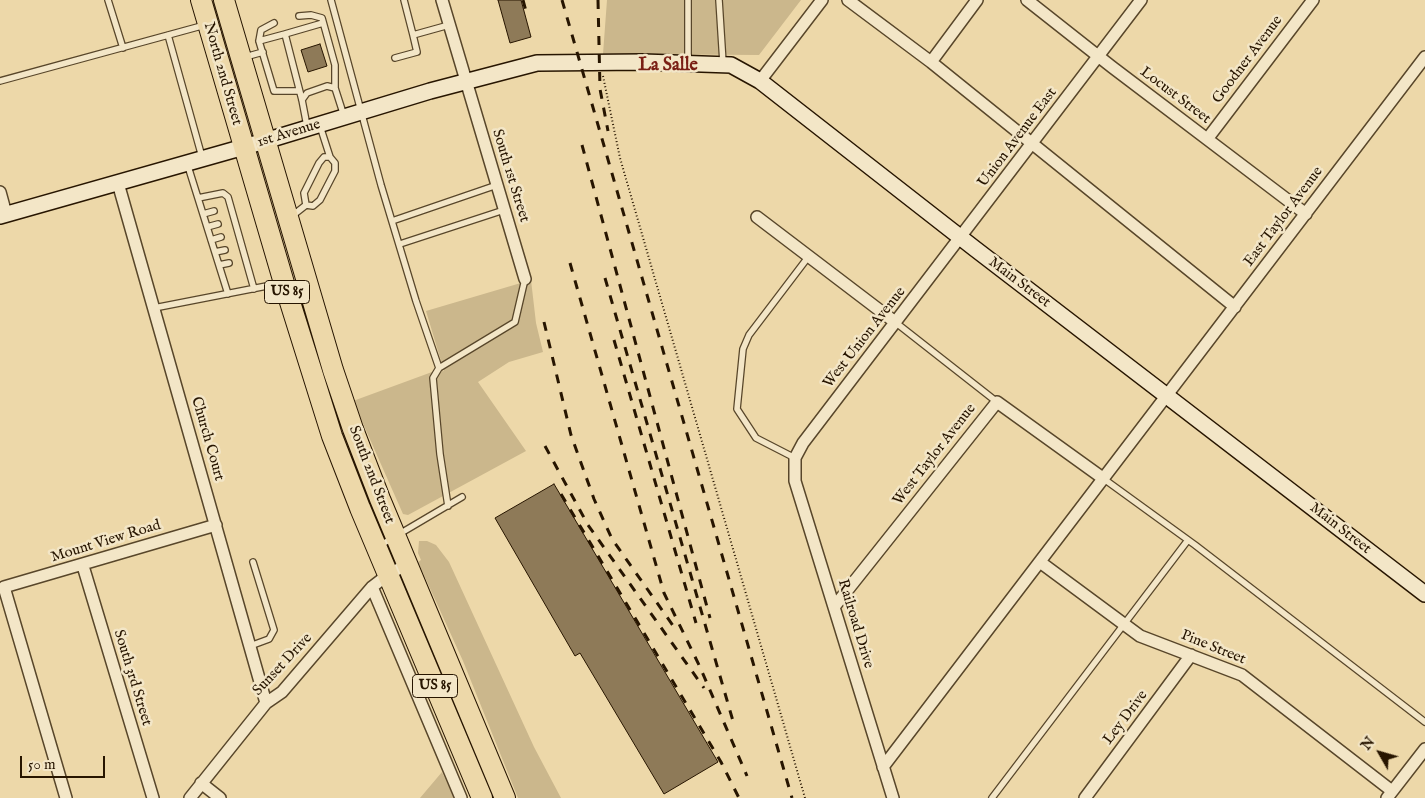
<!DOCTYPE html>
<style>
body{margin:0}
#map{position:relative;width:1425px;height:798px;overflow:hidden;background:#edd8a9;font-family:"IM FELL English",serif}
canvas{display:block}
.north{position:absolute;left:1355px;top:728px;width:50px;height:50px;-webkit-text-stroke:4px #f3e6c7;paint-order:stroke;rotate:308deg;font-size:14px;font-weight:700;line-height:20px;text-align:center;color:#271500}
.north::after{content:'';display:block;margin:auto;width:18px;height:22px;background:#271500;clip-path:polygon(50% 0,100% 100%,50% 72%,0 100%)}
.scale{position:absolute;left:20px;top:756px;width:85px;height:22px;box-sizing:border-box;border:2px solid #271500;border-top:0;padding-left:6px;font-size:15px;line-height:18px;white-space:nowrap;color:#271500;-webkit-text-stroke:4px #f3e6c7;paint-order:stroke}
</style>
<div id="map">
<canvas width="1425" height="798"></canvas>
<div class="north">N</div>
<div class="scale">50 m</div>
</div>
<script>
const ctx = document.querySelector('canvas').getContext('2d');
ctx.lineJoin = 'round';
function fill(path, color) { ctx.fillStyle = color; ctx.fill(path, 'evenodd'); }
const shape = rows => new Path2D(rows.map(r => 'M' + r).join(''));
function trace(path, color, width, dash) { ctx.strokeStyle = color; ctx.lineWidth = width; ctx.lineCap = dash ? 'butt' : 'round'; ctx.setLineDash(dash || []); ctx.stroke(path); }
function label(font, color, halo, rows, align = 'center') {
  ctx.font = font + ' "IM FELL English",serif'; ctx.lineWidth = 5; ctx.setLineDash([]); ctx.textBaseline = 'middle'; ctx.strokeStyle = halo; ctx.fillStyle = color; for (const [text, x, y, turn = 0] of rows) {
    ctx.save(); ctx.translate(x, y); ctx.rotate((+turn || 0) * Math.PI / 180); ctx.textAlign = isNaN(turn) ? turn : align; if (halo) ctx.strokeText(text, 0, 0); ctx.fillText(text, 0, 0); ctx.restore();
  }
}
const green = shape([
 [607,0,801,0,759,55,603,54],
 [531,280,536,323,543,352,509,362,478,382,526,451,408,515,403,514,353,401,432,372,444,371,426,311],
 [419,541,427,541,436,545,449,562,534,747,561,798,518,798,463,661,418,562,421,560,418,553],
 [442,772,454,798,420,798]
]);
const building = shape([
 [498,0,521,0,531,37,510,43,498,0],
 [320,44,327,66,308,72,301,50,320,44],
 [554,484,718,762,664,794,580,653,575,656,495,518,554,484]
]);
const path = shape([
 [603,76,620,158,805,798]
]);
const lane = shape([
 [108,0,123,48],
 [331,0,381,185,416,301,439,368],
 [404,0,413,35,449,25],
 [688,0,688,64],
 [719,0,723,63],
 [299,16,311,15,322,18,335,65,335,88],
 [285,34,323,23],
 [168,35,202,157],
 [259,41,261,30,274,23],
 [245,57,263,52],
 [395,58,417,52,413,35],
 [0,81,205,25],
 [299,91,274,91,259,41,285,34,302,100,307,126],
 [302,100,307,93,327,86,335,88,344,116],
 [320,126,330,157],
 [187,163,228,294],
 [198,198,223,193,228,197,254,289],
 [203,214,214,211],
 [292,216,306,205,313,206,320,200,335,171,335,163,330,157,324,157,319,163,304,193,306,205],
 [392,221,497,185],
 [207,227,218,224],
 [211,240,221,237],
 [400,244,504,210],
 [215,252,225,250],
 [219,265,229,263],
 [154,308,282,283],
 [895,322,997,402],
 [795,458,756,438,737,409,743,349,749,335,809,256],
 [1104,479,1195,545,1425,722],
 [448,506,440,454,433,378,439,368,515,322,525,279],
 [379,546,462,497],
 [250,646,269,639,274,630,253,562],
 [992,798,1188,540]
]);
const street = shape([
 [442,0,525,279],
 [848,0,931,62,1235,307],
 [1027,0,1112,67,1306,214],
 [931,62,977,0],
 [760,81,822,0],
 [1208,138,1313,0],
 [118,183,266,703],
 [0,192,6,214],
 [757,217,895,322],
 [1040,562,1140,636,1242,675,1392,791],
 [83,566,153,798],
 [372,587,461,798],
 [834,607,997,402,1104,479],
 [883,767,1425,57],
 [201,783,220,798],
 [66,798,4,587,216,525],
 [190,798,266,703,282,692,372,587,389,574,408,564],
 [893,798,795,481,795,458,803,443,1141,0],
 [1085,798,1191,655],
 [1387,798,1425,749]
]);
const secondary = shape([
 [0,216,265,141,430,91,537,63,643,62,731,65,760,81,974,248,1425,594]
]);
const highway = shape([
 [201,0,284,283,332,436,360,508,482,798],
 [224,0,333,370,353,429,380,499,505,798]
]);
const rail = shape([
 [523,0,527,15],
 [562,0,792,798],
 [598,0,600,89,608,131],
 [582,145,710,618],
 [570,263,664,593,700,667,747,776],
 [605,278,733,721],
 [544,322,571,435,594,499,612,539,674,627],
 [614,340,696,623],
 [545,446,588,525,704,688],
 [561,494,721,762,739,798]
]);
const shields = [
 [287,292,45],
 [435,686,45]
];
const shieldNames = [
 ["US 85",287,292],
 ["US 85",435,686]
];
const streetNames = [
 ["Goodner Avenue",1248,60,-53],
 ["North 2nd Street",222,74,74],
 ["Locust Street",1175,96,37],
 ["1st Avenue",289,134,-17],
 ["Union Avenue East",1018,138,-53],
 ["South 1st Street",510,176,73],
 ["East Taylor Avenue",1284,217,-53],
 ["Main Street",1019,283,37],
 ["West Union Avenue",865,338,-52],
 ["Church Court",207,439,74],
 ["West Taylor Avenue",935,455,-52],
 ["South 2nd Street",371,475,69],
 ["Main Street",1340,529,38],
 ["Mount View Road",106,542,-17],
 ["Railroad Drive",855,624,73],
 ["Pine Street",1213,648,22],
 ["Sunset Drive",283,665,-47],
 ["South 3rd Street",132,678,73],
 ["Ley Drive",1126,718,-53]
];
const quarterNames = [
 ["La Salle",668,66]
];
fill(green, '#cbb78c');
fill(building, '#8e7a58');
trace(building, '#271500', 1);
trace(lane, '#58462a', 8);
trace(street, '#58462a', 14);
trace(secondary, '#271500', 18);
trace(highway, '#271500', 22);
trace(path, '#271500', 2, [1, 2.5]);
trace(lane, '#f3e6c7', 5.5);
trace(street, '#f3e6c7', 11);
trace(secondary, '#f3e6c7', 15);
trace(highway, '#edd8a9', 20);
trace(rail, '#271500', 3, [9, 9]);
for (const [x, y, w] of shields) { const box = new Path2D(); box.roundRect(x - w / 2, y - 11.5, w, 23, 4); ctx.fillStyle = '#f3e6c7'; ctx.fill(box); trace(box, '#271500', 1); }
label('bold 14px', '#271500', null, shieldNames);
label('15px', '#271500', '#f3e6c7', streetNames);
label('bold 18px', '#7a1f14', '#f3e6c7', quarterNames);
</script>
